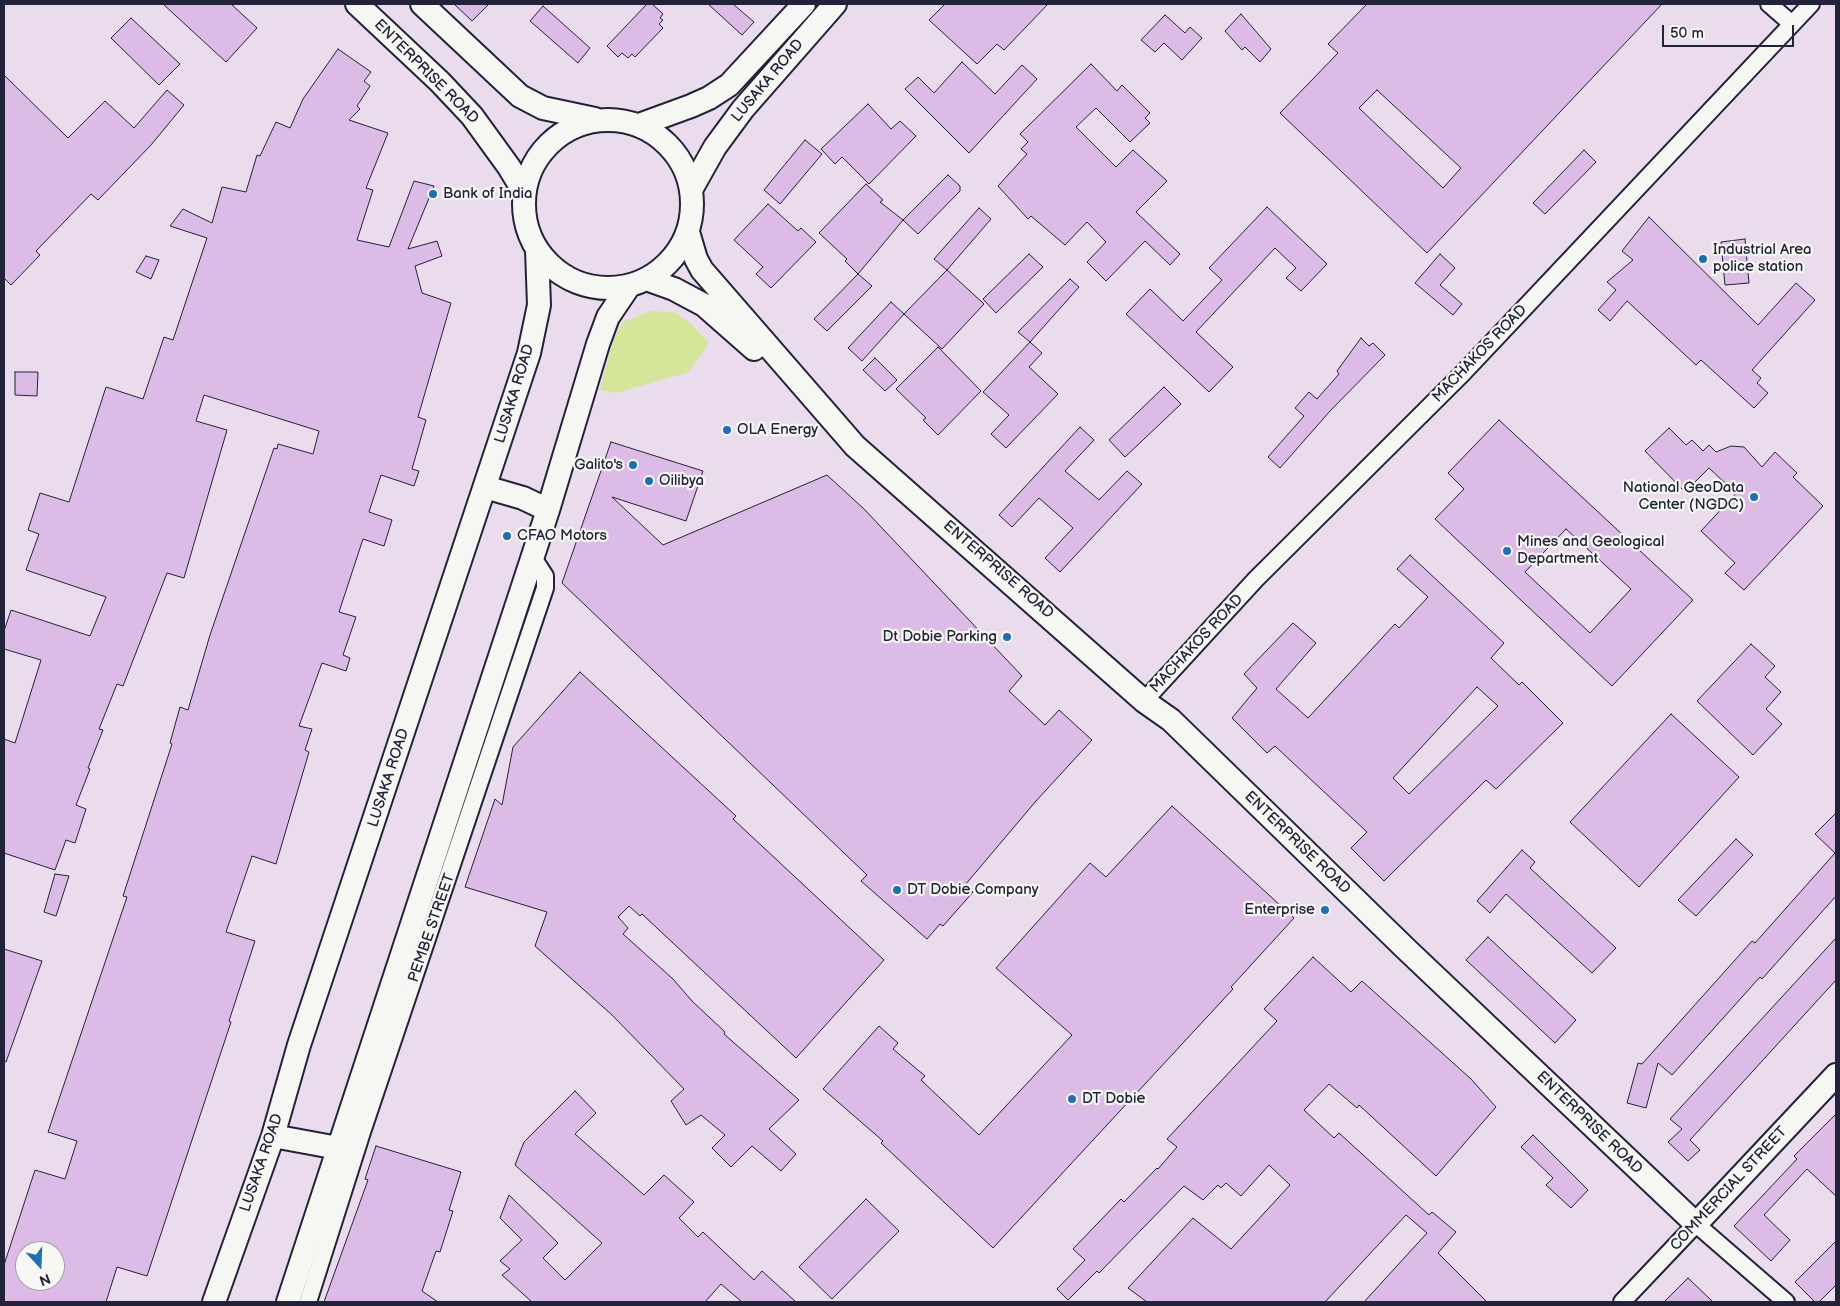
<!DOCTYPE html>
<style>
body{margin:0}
#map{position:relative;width:1840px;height:1306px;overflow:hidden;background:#f1eaf0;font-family:"Balsamiq Sans",sans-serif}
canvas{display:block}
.frame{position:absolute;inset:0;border:5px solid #22223b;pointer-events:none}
.north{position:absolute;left:15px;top:1241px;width:50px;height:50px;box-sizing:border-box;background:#f6f6f2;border:1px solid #a1a1a9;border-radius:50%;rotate:160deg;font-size:14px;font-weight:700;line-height:20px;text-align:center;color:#22223b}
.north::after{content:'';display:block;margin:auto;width:18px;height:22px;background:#1f6fb2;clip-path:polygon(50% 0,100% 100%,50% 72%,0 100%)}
.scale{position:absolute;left:1662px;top:25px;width:132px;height:22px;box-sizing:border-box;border:2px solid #22223b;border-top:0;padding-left:6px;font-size:15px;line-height:18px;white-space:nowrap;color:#22223b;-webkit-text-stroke:4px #f6f6f2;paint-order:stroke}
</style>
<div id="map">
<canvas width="1840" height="1306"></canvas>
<div class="frame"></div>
<div class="north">N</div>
<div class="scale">50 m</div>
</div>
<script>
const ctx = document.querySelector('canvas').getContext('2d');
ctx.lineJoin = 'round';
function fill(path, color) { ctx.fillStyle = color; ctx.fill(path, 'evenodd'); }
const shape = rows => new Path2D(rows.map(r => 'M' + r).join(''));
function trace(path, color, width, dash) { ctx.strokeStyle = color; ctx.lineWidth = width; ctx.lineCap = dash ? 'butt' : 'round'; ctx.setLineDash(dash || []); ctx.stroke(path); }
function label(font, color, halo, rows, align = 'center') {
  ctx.font = font + ' "Balsamiq Sans",sans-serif'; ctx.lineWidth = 4.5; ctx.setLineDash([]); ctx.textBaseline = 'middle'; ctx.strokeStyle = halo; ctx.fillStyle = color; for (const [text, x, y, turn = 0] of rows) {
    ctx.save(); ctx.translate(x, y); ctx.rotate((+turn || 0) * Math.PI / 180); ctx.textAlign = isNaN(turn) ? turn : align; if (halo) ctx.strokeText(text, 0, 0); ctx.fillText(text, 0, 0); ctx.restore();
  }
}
const built = shape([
 [4,4,1836,4,1836,1302,4,1302],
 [25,1251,55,1251,55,1281,25,1281]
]);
const green = shape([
 [651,311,674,312,689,322,709,343,689,372,616,393,600,390,613,341,623,322]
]);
const building = shape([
 [163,4,231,4,257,28,226,62,163,4],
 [454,4,489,4,472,21,454,4],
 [647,4,652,4,663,14,660,18,663,20,659,24,663,28,635,57,632,54,628,58,622,53,618,57,607,46,647,4],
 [708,4,733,4,754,22,742,35,708,4],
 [945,4,1048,4,1004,50,997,44,977,64,929,20,945,4],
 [1367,4,1662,4,1427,253,1280,113,1338,53,1328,44,1367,4],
 [1377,90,1461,168,1443,188,1359,108,1377,90],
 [543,6,590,48,578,63,530,21,543,6],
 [1241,14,1271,49,1260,62,1245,47,1242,50,1225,31,1241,14],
 [1165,15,1185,33,1190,27,1202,38,1182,60,1164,43,1155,52,1141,40,1165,15],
 [131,18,180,64,159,85,111,38,131,18],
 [338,49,371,72,364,81,370,86,357,106,360,109,349,120,388,133,366,188,373,190,357,240,389,247,414,181,434,186,408,249,437,241,442,256,415,266,422,293,451,303,418,417,426,420,412,469,419,471,414,486,381,475,369,512,392,520,384,546,363,539,339,612,356,617,343,655,350,658,346,671,322,663,299,726,312,729,305,750,309,752,276,864,252,856,226,932,255,941,229,1021,231,1022,147,1276,117,1267,106,1302,4,1302,4,1265,35,1170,65,1179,77,1141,48,1132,127,897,123,896,172,744,170,743,180,707,188,710,210,635,274,448,277,449,278,444,313,454,319,431,204,395,196,421,227,430,184,578,167,573,123,686,117,684,99,729,103,730,88,768,90,769,76,805,86,809,75,843,66,840,55,870,4,853,4,739,15,743,41,660,4,649,4,631,11,610,90,636,106,597,26,570,39,534,28,530,40,493,69,502,106,387,143,399,164,337,173,340,207,238,170,226,183,209,212,223,222,187,246,192,257,155,260,156,276,122,290,128,303,99,338,49],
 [25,1251,55,1251,55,1281,25,1281,25,1251],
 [962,62,995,94,1022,65,1037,79,969,153,905,89,918,77,934,93,962,62],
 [1091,64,1117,91,1122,85,1150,113,1145,118,1150,123,1130,142,1096,108,1076,127,1116,167,1133,150,1167,181,1136,212,1180,254,1170,265,1145,241,1106,281,1087,262,1106,242,1087,222,1065,245,1031,216,1028,219,998,186,1027,154,1021,149,1028,142,1020,134,1091,64],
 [4,75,68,138,105,101,134,128,167,90,184,105,151,145,98,200,91,194,36,251,40,255,11,285,4,278,4,75],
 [868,104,891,129,900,121,916,136,869,184,842,157,835,164,821,149,868,104],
 [805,140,822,154,780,204,764,190,805,140],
 [1584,150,1596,162,1545,214,1533,203,1584,150],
 [948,175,960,186,960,191,918,234,903,220,948,175],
 [866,184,883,200,880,202,903,220,858,274,845,261,847,259,819,233,866,184],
 [768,204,798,231,801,228,816,242,771,288,756,274,763,267,734,240,768,204],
 [1267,207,1327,264,1301,291,1286,278,1296,268,1275,248,1196,332,1233,367,1209,392,1126,314,1150,289,1183,321,1222,280,1209,268,1267,207],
 [979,208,991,219,947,270,934,259,979,208],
 [1649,217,1758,325,1796,283,1815,300,1752,370,1761,378,1757,383,1768,393,1754,408,1701,360,1696,365,1627,301,1610,321,1598,310,1616,290,1607,282,1633,260,1622,251,1649,217],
 [1745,239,1749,283,1725,285,1721,242,1745,239],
 [1029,254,1043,267,996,313,983,299,1029,254],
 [1440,254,1455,268,1440,285,1462,304,1453,315,1415,283,1440,254],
 [146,256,159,260,151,279,136,272,146,256],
 [947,270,984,304,942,349,904,314,947,270],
 [858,274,872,286,827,331,814,319,858,274],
 [1070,279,1079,287,1030,342,1018,332,1070,279],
 [891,302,904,314,862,361,848,348,891,302],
 [1361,338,1369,346,1373,343,1385,355,1330,411,1280,468,1268,457,1304,416,1295,408,1309,392,1317,399,1339,374,1337,371,1361,338],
 [1030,342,1042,353,1029,367,1058,394,1006,448,991,434,1009,415,983,392,1030,342],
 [938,347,981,391,938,435,923,420,926,418,896,389,938,347],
 [875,358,897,380,885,391,863,370,875,358],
 [15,372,38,372,37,396,15,395,15,372],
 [1164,387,1181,404,1125,457,1109,440,1164,387],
 [1499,420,1693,600,1612,686,1435,519,1464,489,1448,473,1499,420],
 [1566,529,1631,589,1590,633,1525,572,1566,529],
 [1080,427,1094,440,1065,471,1099,500,1127,471,1142,484,1060,572,1045,558,1073,528,1039,498,1012,527,999,515,1080,427],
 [1669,428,1686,445,1692,440,1703,451,1709,445,1716,452,1731,446,1744,447,1762,467,1775,452,1797,473,1793,477,1823,506,1744,590,1725,573,1735,563,1701,531,1740,489,1724,482,1709,468,1685,492,1645,451,1669,428],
 [611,442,703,471,686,521,612,497,663,545,827,475,864,509,1022,676,1009,691,1045,725,1059,710,1092,740,1036,801,965,885,973,892,943,926,940,924,927,939,861,881,867,875,562,583,611,442],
 [1410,555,1504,643,1491,658,1519,685,1522,682,1563,723,1496,789,1486,780,1384,881,1351,848,1367,832,1275,746,1267,753,1232,718,1257,688,1244,674,1293,623,1316,643,1276,689,1308,718,1395,624,1399,628,1428,597,1397,569,1410,555],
 [1477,687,1498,706,1409,794,1393,778,1477,687],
 [1751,644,1775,666,1765,677,1781,692,1766,709,1782,724,1753,755,1697,701,1751,644],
 [580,672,736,816,733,819,884,960,796,1058,642,914,640,916,629,906,618,917,628,928,623,934,673,979,692,1001,725,1032,724,1034,799,1100,769,1129,796,1154,781,1171,752,1146,731,1167,712,1148,725,1135,701,1115,686,1125,671,1101,684,1089,612,1015,535,946,547,912,465,887,495,799,502,805,513,747,580,672],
 [1671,714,1739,777,1639,887,1570,822,1671,714],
 [1172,806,1294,918,1231,987,1233,989,993,1248,881,1143,883,1141,823,1089,879,1026,898,1043,893,1049,925,1076,921,1080,979,1135,1072,1035,996,968,1090,863,1106,877,1172,806],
 [1836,813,1836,896,1762,979,1760,977,1672,1075,1658,1063,1646,1108,1627,1103,1638,1063,1642,1064,1752,941,1755,943,1835,853,1815,834,1836,813],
 [1736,839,1753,855,1696,916,1678,900,1736,839],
 [1522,850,1535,862,1530,868,1616,948,1592,973,1506,894,1490,913,1477,901,1522,850],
 [55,874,69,876,56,916,44,912,55,874],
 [1488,937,1576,1020,1555,1043,1466,960,1488,937],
 [1836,938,1836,980,1690,1140,1700,1150,1688,1161,1668,1142,1682,1129,1670,1119,1836,938],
 [4,949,42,961,6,1062,4,1061,4,949],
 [1313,957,1351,992,1362,981,1471,1079,1496,1107,1436,1176,1359,1105,1357,1108,1329,1084,1304,1110,1334,1138,1339,1133,1429,1215,1432,1212,1456,1232,1438,1253,1487,1302,1364,1302,1427,1233,1406,1215,1325,1302,1147,1302,1128,1288,1193,1218,1231,1249,1290,1185,1269,1165,1241,1196,1226,1183,1221,1188,1218,1185,1203,1200,1184,1186,1099,1273,1097,1271,1068,1300,1057,1289,1085,1260,1073,1249,1121,1199,1124,1202,1157,1168,1158,1169,1177,1147,1167,1139,1277,1021,1264,1009,1313,957],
 [575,1091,596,1113,575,1134,644,1195,664,1175,694,1202,679,1218,698,1237,703,1232,754,1280,762,1271,796,1302,742,1302,721,1284,705,1302,532,1302,502,1275,510,1269,500,1261,522,1240,500,1218,509,1195,558,1243,543,1258,565,1280,602,1243,515,1165,524,1142,575,1091],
 [1836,1114,1836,1196,1807,1169,1764,1215,1790,1240,1771,1261,1734,1226,1797,1159,1794,1156,1836,1114],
 [1533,1135,1588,1190,1571,1208,1546,1185,1553,1178,1521,1147,1533,1135],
 [376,1146,461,1172,449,1210,453,1211,440,1252,436,1251,422,1291,438,1302,324,1302,368,1180,365,1179,376,1146],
 [866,1199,899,1231,832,1299,799,1267,866,1199],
 [1836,1241,1836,1285,1819,1302,1815,1302,1795,1282,1836,1241],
 [1688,1278,1713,1302,1664,1302,1688,1278]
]);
const minor = shape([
 [1769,4,1792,24],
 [1144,701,1256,579,1463,373,1811,4],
 [308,1302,362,1132,545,588,545,576,532,556],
 [1622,1302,1696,1224,1786,1302]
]);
const secondary = shape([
 [357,4,440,82,472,116,509,167,524,192],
 [422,4,520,96,543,108,595,119],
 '524 204a84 84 0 1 1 168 0a84 84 0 1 1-168 0Z',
 [639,125,691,106,709,98,729,85,804,4],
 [692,188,715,147,743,109,835,4],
 [688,232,696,259,702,270,855,446,1144,701,1171,720,1405,948,1696,1224,1836,1075],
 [646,279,674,289,704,305,754,349],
 [485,487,523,498,548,510],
 [273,1136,338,1148],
 [214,1302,273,1136,299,1045,529,353,539,305,537,250],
 [288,1302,548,510,598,344,608,317,629,286]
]);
const markers = [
 [433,194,5,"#1f6fb2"],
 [1703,259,5,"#1f6fb2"],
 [727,430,5,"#1f6fb2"],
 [633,465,5,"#1f6fb2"],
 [649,481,5,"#1f6fb2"],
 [1754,497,5,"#1f6fb2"],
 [507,536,5,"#1f6fb2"],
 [1507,551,5,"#1f6fb2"],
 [1007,637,5,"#1f6fb2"],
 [897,890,5,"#1f6fb2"],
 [1325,910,5,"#1f6fb2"],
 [1072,1099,5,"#1f6fb2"]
];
const streetNames = [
 ["ENTERPRISE ROAD",426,72,45],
 ["LUSAKA ROAD",768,81,-50],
 ["MACHAKOS ROAD",1480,354,-46],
 ["LUSAKA ROAD",515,394,-73],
 ["ENTERPRISE ROAD",998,570,41],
 ["MACHAKOS ROAD",1197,644,-47],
 ["LUSAKA ROAD",389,778,-72],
 ["ENTERPRISE ROAD",1297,843,44],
 ["PEMBE STREET",432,928,-71],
 ["ENTERPRISE ROAD",1589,1123,44],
 ["LUSAKA ROAD",262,1163,-71],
 ["COMMERCIAL STREET",1729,1189,-47]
];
const poiNames = [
 ["Bank of India",443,194],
 ["Industrial Area",1713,250],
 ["police station",1713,267],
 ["OLA Energy",737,430],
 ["Galito's",623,465,"right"],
 ["Oilibya",659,481],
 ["National GeoData",1744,488,"right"],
 ["Center (NGDC)",1744,505,"right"],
 ["CFAO Motors",517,536],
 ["Mines and Geological",1517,542],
 ["Department",1517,559],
 ["Dt Dobie Parking",997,637,"right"],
 ["DT Dobie Company",907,890],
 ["Enterprise",1315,910,"right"],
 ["DT Dobie",1082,1099]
];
fill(built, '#ebdced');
fill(green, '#d5e69a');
fill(building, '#ddbbe7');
trace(building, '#22223b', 1);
trace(minor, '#22223b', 20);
trace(secondary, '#22223b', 26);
trace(minor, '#f6f6f2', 16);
trace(secondary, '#f6f6f2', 22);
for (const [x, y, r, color] of markers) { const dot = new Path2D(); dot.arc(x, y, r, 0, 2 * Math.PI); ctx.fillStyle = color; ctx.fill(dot); trace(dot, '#f6f6f2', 2); }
label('15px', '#22223b', '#f6f6f2', streetNames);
label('15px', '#22223b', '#f6f6f2', poiNames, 'left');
</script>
